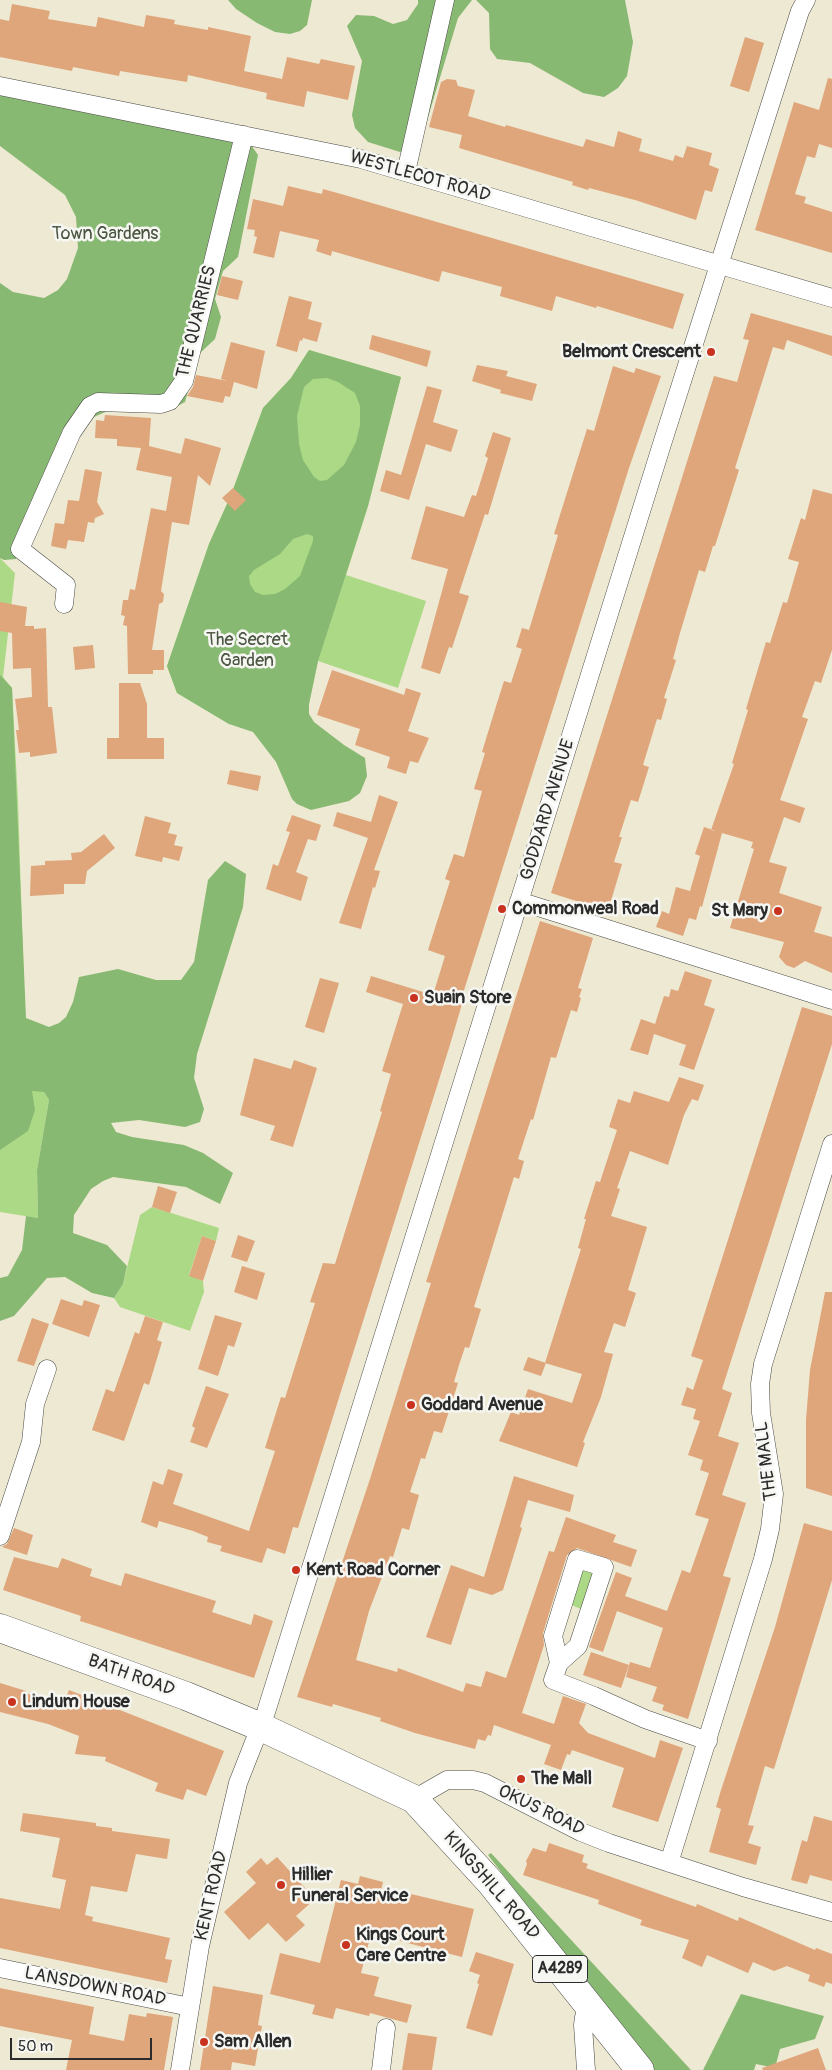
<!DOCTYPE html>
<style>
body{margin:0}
#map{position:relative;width:832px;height:2070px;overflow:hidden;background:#eee9d2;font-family:Pangolin,sans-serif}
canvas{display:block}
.scale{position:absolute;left:10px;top:2038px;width:142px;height:22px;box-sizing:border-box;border:2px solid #2b2b2b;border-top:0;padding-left:6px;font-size:15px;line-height:18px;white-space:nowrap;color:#2b2b2b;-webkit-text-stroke:4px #f6f6f2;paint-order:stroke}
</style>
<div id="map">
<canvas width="832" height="2070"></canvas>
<div class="scale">50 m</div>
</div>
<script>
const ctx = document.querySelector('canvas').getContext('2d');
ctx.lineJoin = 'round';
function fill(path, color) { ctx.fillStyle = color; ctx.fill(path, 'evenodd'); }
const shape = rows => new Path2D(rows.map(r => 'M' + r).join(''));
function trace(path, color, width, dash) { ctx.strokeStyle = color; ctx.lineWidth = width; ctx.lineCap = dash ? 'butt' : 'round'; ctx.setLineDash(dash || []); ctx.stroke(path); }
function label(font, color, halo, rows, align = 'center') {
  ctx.font = font + ' Pangolin,sans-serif'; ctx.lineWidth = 5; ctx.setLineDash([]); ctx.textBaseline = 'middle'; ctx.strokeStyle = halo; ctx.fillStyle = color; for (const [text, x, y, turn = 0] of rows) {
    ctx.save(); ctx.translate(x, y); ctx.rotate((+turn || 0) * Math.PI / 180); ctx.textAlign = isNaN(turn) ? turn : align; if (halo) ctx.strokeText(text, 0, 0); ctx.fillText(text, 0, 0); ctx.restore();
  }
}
const green = shape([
 [309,350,401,377,368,506,346,575,426,601,398,688,318,661,309,704,229,724,177,693,167,666,209,544,231,495,263,408,291,378],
 [0,558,15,573,3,677,12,688,18,801,25,1018,44,1092,49,1100,37,1170,38,1218,0,1212],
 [152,1207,219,1228,216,1241,202,1236,189,1275,203,1281,204,1292,190,1331,120,1307,114,1298,123,1284,140,1215],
 [584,1570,592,1572,595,1577,581,1609,569,1604,580,1572]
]);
const forest = shape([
 [228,0,312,0,307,25,300,31,290,34,275,32,257,23,236,9],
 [418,0,472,0,458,18,416,157,368,142,355,128,352,115,362,61,347,26,356,15,374,16,393,24,407,20,418,4],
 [476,0,625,0,633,42,627,76,618,88,604,97,583,93,530,63,497,59,490,49,489,13],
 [0,93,249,142,258,155,238,257,223,271,215,299,221,317,215,339,198,355,185,402,174,408,110,410,87,420,35,530,16,559,4,560,0,558,0,283,13,292,44,298,58,290,67,279,78,248,76,217,65,195,0,146],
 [309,350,401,377,368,506,318,661,309,704,309,714,314,722,344,745,365,758,367,776,360,793,349,801,311,810,297,804,292,799,276,762,253,732,229,724,177,693,167,666,209,544,231,495,263,408,291,378],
 [327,378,338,382,355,393,360,406,360,425,356,442,344,465,327,480,320,481,314,477,303,460,299,444,297,416,304,387,313,379],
 [307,534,313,536,313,541,300,576,285,589,275,594,263,595,255,592,250,584,249,576,254,570,280,554,293,539],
 [0,675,12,688,26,1018,49,1027,59,1023,66,1017,73,1002,79,977,118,969,156,980,181,980,194,962,208,880,225,861,246,874,243,907,197,1054,194,1078,204,1109,200,1122,185,1127,139,1120,111,1123,116,1132,132,1137,184,1145,203,1153,233,1173,220,1204,186,1187,113,1177,103,1181,91,1189,74,1215,73,1233,107,1245,127,1266,123,1284,114,1298,92,1293,65,1277,47,1278,14,1316,0,1321,0,1278,8,1276,22,1250,26,1216,38,1218,37,1170,49,1100,44,1092,32,1091,35,1110,28,1131,0,1150],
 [491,1853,691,2070,653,2070,488,1855],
 [741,1994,824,2016,815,2039,780,2049,775,2068,756,2064,754,2070,703,2070]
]);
const building = shape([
 [12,4,50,11,48,19,96,27,98,17,144,27,146,15,175,20,174,24,208,30,208,27,251,36,244,71,282,79,287,57,319,64,321,59,355,66,348,100,307,91,304,107,266,99,267,93,188,75,187,82,120,71,119,76,73,67,72,71,0,57,0,19,9,21],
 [745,37,764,43,749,92,730,86],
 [828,78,832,79,832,148,819,144,815,158,807,156,795,194,806,197,804,203,832,212,832,253,755,230,794,102,819,110],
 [447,79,456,80,458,86,475,90,468,116,505,127,506,125,583,147,586,139,614,147,618,131,642,139,639,151,673,161,675,155,683,158,687,146,712,153,709,165,719,169,712,192,705,190,696,220,635,200,589,188,588,190,572,185,573,182,459,148,462,135,429,127,441,82],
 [288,186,322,194,323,189,341,194,684,294,673,329,597,306,596,308,556,296,552,311,500,296,502,287,442,271,439,282,332,251,331,256,316,251,319,240,280,231,274,258,253,253,257,237,254,236,255,230,247,229,253,199,283,206],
 [222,276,243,281,238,300,217,295],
 [289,296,312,302,308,319,322,323,317,342,303,338,302,341,300,340,297,352,276,346],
 [751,313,832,336,832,356,787,340,784,350,773,347,735,468,739,470,715,546,713,546,705,572,699,570,680,633,673,659,676,660,664,698,667,699,661,720,657,719,643,765,649,767,638,802,631,800,619,837,622,837,614,862,622,864,608,911,551,893,714,376,737,382,749,340,743,339],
 [372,335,431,351,427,367,369,349],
 [231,342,265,351,257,389,234,382,230,397,225,396,223,403,187,396,193,387,196,375,228,381,221,379],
 [477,365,508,371,506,376,537,384,532,401,500,393,501,390,472,381],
 [613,366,634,373,636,368,661,376,629,468,460,1003,462,1004,449,1048,298,1528,293,1527,285,1554,267,1548,262,1563,220,1551,222,1546,207,1542,208,1537,193,1531,159,1521,157,1528,141,1522,153,1481,163,1485,168,1469,183,1474,173,1504,249,1531,275,1451,265,1448,274,1419,281,1397,285,1398,315,1303,310,1302,323,1263,335,1264,382,1112,380,1111,391,1074,382,1071,403,1004,366,992,371,976,433,995,445,956,428,950,450,881,445,879,454,854,464,857,482,791,474,789,485,753,482,752,497,703,504,681,511,683,522,649,516,647,522,628,529,630,558,535,554,534,587,429,594,431],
 [427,386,442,390,433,422,458,430,451,452,426,444,409,500,380,491,386,470,401,475],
 [105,415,151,418,149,446,181,454,185,438,221,448,210,486,198,475,189,525,172,522,161,591,164,594,163,602,159,604,152,650,164,650,164,670,153,670,153,674,128,674,127,626,123,625,125,616,121,615,123,600,128,600,130,589,135,590,151,508,166,511,172,477,136,470,141,448,117,446,117,439,95,438,96,420,104,421],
 [493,432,511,438,488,515,485,514,459,593,469,596,452,648,449,647,440,674,421,668,448,569,411,559,426,506,464,517,472,495,476,496,488,458,485,456],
 [85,469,102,472,97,502,104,514,95,518,94,523,88,522,84,542,68,540,66,549,51,546,55,523,64,524,68,500,79,501],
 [233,488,246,500,235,511,222,498],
 [813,489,832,494,832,650,821,683,815,681,802,717,808,719,780,800,805,808,800,823,784,817,769,862,787,867,779,893,822,907,814,932,832,937,832,973,805,961,794,968,786,965,779,957,784,942,730,928,754,849,751,848,753,842,722,833,702,907,700,906,696,920,689,918,683,936,656,927,662,911,669,914,676,887,690,891,700,856,695,854,704,827,716,831,711,830,734,764,732,763,748,710,746,709,766,642,770,643,783,602,787,603,799,562,788,559,801,518,805,520],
 [0,602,27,607,25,626,34,626,34,629,46,628,48,707,52,707,57,753,30,757,30,752,19,753,16,730,19,730,15,699,32,697,31,668,13,669,12,633,0,631],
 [93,645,95,668,75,670,73,647],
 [332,670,404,695,406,688,421,693,408,731,429,738,418,763,410,761,406,774,387,768,390,757,355,745,360,729,317,715],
 [119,683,140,683,147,704,147,738,164,738,164,759,107,759,107,738,119,738],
 [230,770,261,776,258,791,227,784],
 [379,795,398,802,374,870,380,871,375,888,373,887,361,929,339,923,368,838,333,826,337,812,371,822],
 [292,815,321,825,316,841,308,839,296,872,308,877,301,901,266,889,273,864,278,866,290,832,286,831],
 [145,816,171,823,168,833,177,835,174,845,183,847,179,861,163,857,162,862,135,856],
 [104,834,115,848,87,871,85,884,64,884,64,894,30,896,31,866,45,865,45,861,72,860,71,853,81,852],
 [540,921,593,938,578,988,582,989,579,997,581,998,577,1012,571,1010,556,1058,551,1057,533,1120,531,1119,518,1159,524,1161,519,1179,514,1177,474,1307,481,1309,469,1348,465,1347,459,1365,454,1382,458,1383,442,1433,434,1431,425,1459,421,1458,410,1492,419,1495,409,1530,402,1528,393,1557,390,1556,369,1611,356,1660,397,1672,398,1668,463,1692,466,1683,481,1687,486,1671,506,1678,549,1551,554,1552,566,1517,616,1535,613,1542,637,1550,631,1567,577,1548,567,1555,543,1633,544,1645,522,1713,554,1724,563,1696,586,1704,579,1723,588,1733,655,1758,660,1740,683,1748,658,1822,612,1807,624,1768,572,1750,570,1755,567,1754,561,1770,544,1764,551,1745,494,1725,491,1736,488,1735,485,1741,478,1739,475,1749,415,1733,380,1721,381,1718,333,1704,332,1707,297,1697,370,1479,431,1283,426,1282],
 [685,971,712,980,704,1005,715,1009,694,1070,679,1065,686,1045,654,1034,648,1055,630,1050,641,1019,655,1024,664,996,669,997,671,989,678,991],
 [320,978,339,983,324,1033,305,1027],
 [802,1007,832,1016,832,1044,722,1389,732,1393,718,1436,739,1443,722,1495,746,1503,723,1576,731,1578,688,1719,662,1710,664,1705,652,1701,657,1687,626,1677,630,1662,650,1668,663,1628,617,1611,603,1652,589,1647,616,1572,632,1578,625,1596,667,1611,682,1570,690,1573,709,1519,695,1515,709,1473,700,1470,703,1460,688,1455,700,1421,693,1419,696,1409,681,1405,687,1387,693,1390,703,1360,691,1356],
 [254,1058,291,1069,294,1060,317,1068,293,1147,270,1140,275,1126,240,1115],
 [679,1077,704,1085,698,1101,692,1099,684,1115,668,1165,630,1151,617,1188,620,1189,611,1216,647,1227,628,1290,636,1293,625,1327,614,1323,604,1352,613,1354,601,1397,583,1442,585,1443,577,1467,499,1441,511,1412,519,1415,528,1389,572,1403,582,1374,545,1363,581,1249,578,1248,586,1219,584,1219,596,1181,600,1182,617,1130,609,1127,618,1099,630,1103,634,1091,669,1102],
 [158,1186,177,1192,170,1213,152,1207],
 [238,1235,255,1241,247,1262,231,1257],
 [202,1236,216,1241,203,1281,189,1276],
 [242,1266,265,1273,257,1300,234,1292],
 [825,1292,832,1292,832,1496,806,1488,806,1420,810,1370],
 [61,1299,82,1306,84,1300,100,1305,89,1337,52,1324],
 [215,1315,242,1323,234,1347,228,1345,218,1376,198,1369],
 [145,1316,163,1322,157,1340,162,1342,149,1385,144,1383,124,1441,92,1430,106,1389,114,1392,135,1332,139,1334],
 [32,1318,49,1324,34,1366,17,1361],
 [528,1357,546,1363,541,1376,523,1370],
 [206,1386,229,1394,207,1448,190,1442,195,1428,192,1426],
 [514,1476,574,1495,570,1512,528,1500,520,1527,522,1528,503,1590,492,1595,469,1588,451,1645,426,1637,451,1565,484,1577],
 [804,1523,832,1531,832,1580,774,1769,765,1766,748,1825,754,1826,748,1843,761,1847,756,1865,709,1852,721,1809,716,1807,721,1790,775,1627],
 [14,1528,33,1535,27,1555,2,1547,7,1544],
 [14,1557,58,1568,62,1558,92,1569,90,1576,121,1586,125,1573,216,1601,212,1612,251,1625,254,1614,273,1621,254,1678,96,1626,80,1621,81,1616,3,1590],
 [591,1652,629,1665,621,1688,583,1675],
 [0,1683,26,1691,25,1693,64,1703,69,1690,224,1751,206,1796,187,1789,183,1800,155,1791,158,1783,105,1761,106,1757,75,1754,79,1736,48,1724,0,1712],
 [23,1813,96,1823,96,1826,112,1828,112,1831,170,1839,167,1859,136,1854,127,1892,91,1886,85,1915,93,1917,92,1921,170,1938,165,1959,172,1960,167,1983,0,1948,0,1898,60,1909,66,1880,52,1877,60,1838,20,1831],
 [814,1816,832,1821,832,1881,810,1875,807,1884,791,1880,802,1840,807,1842],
 [549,1843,584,1855,582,1862,588,1864,586,1868,696,1907,697,1904,738,1921,739,1917,815,1950,816,1948,832,1954,832,1984,826,1982,824,1987,808,1981,810,1975,787,1966,774,1971,753,1962,748,1973,707,1955,702,1967,682,1958,689,1940,640,1925,642,1920,598,1904,599,1900,523,1875,527,1864,526,1861,533,1848,546,1852],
 [277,1857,315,1899,296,1916,305,1925,286,1942,268,1923,249,1940,224,1912,256,1883,246,1872,261,1858,267,1865],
 [360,1876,383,1882,381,1890,411,1897,411,1894,474,1909,462,1957,400,1941,401,1937,372,1930,361,1973,379,1977,374,1996,412,2005,407,2023,370,2013,369,2016,336,2008,333,2019,312,2014,315,2005,270,1994,280,1953,320,1963,341,1880,358,1884],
 [476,1952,514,1964,492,2036,466,2028,479,1984,477,1983,480,1975,469,1971],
 [213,1986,263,1995,258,2025,262,2026,255,2066,232,2062,231,2070,200,2070],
 [0,1988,94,2007,89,2034,124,2041,129,2014,146,2017,147,2013,173,2017,164,2070,66,2070,72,2040,0,2026],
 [408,2033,437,2037,432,2070,402,2070],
 [818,2048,826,2070,763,2070,762,2068]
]);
const minor = shape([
 [0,86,361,159,832,298],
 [406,172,445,0],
 [64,604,66,585,20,549,72,432,90,406,98,402,161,404,170,401,184,381,244,135],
 [519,901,832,1000],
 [0,1536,31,1442,35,1404,47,1369],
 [559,1663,553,1636,577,1559,604,1567,578,1646,559,1663,553,1680,594,1696,645,1719,708,1741],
 [414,1799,447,1780,473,1780,485,1783,581,1832,609,1843,743,1887,832,1912],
 [669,1863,763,1559,770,1529,774,1494,761,1413,760,1384,763,1364,832,1144],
 [0,1968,190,2007],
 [180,2070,200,1946,238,1783,266,1712,662,444,800,11,806,0],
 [381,2070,386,2028],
 [586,2070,583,2025,584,2017,591,2009]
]);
const primary = shape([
 [0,1628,186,1696,261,1727,414,1799,491,1883,640,2070]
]);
const markers = [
 [711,352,5,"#c8321e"],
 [502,909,5,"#c8321e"],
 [778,911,5,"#c8321e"],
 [414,998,5,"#c8321e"],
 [411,1405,5,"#c8321e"],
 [296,1570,5,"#c8321e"],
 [12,1702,5,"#c8321e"],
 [521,1779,5,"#c8321e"],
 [281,1885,5,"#c8321e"],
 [346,1945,5,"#c8321e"],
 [204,2042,5,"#c8321e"]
];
const shields = [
 [560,1969,55]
];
const shieldNames = [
 ["A4289",560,1969]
];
const streetNames = [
 ["WESTLECOT ROAD",420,177,16],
 ["THE QUARRIES",197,322,-76],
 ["GODDARD AVENUE",548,810,-73],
 ["THE MALL",767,1461,-97],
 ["BATH ROAD",131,1676,20],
 ["OKUS ROAD",541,1811,26],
 ["KINGSHILL ROAD",491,1886,49],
 ["KENT ROAD",212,1896,-77],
 ["LANSDOWN ROAD",95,1987,11]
];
const parkNames = [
 ["Town Gardens",105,234],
 ["The Secret",247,640],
 ["Garden",247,661]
];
const poiNames = [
 ["Belmont Crescent",701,352,"right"],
 ["Commonweal Road",512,909],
 ["St Mary",768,911,"right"],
 ["Suain Store",424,998],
 ["Goddard Avenue",421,1405],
 ["Kent Road Corner",306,1570],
 ["Lindum House",22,1702],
 ["The Mall",531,1779],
 ["Hillier",291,1875],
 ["Funeral Service",291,1896],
 ["Kings Court",356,1935],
 ["Care Centre",356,1956],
 ["Sam Allen",214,2042]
];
fill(green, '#abd986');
fill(forest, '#88b973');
fill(building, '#dfa57b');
trace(minor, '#484844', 19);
trace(primary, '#484844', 29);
trace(minor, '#fff', 18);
trace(primary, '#fff', 28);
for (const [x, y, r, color] of markers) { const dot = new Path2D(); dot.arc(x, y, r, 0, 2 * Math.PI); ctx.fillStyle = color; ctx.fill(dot); trace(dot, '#f6f6f2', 2); }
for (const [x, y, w] of shields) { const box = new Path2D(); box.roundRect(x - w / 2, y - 13.5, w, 27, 4); ctx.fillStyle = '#f6f6f2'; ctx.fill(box); trace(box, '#2b2b2b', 1); }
label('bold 16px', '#2b2b2b', null, shieldNames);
label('18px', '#2b2b2b', '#f6f6f2', streetNames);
label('18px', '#4b5642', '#f6f6f2', parkNames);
label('bold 18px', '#2b2b2b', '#f6f6f2', poiNames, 'left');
</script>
